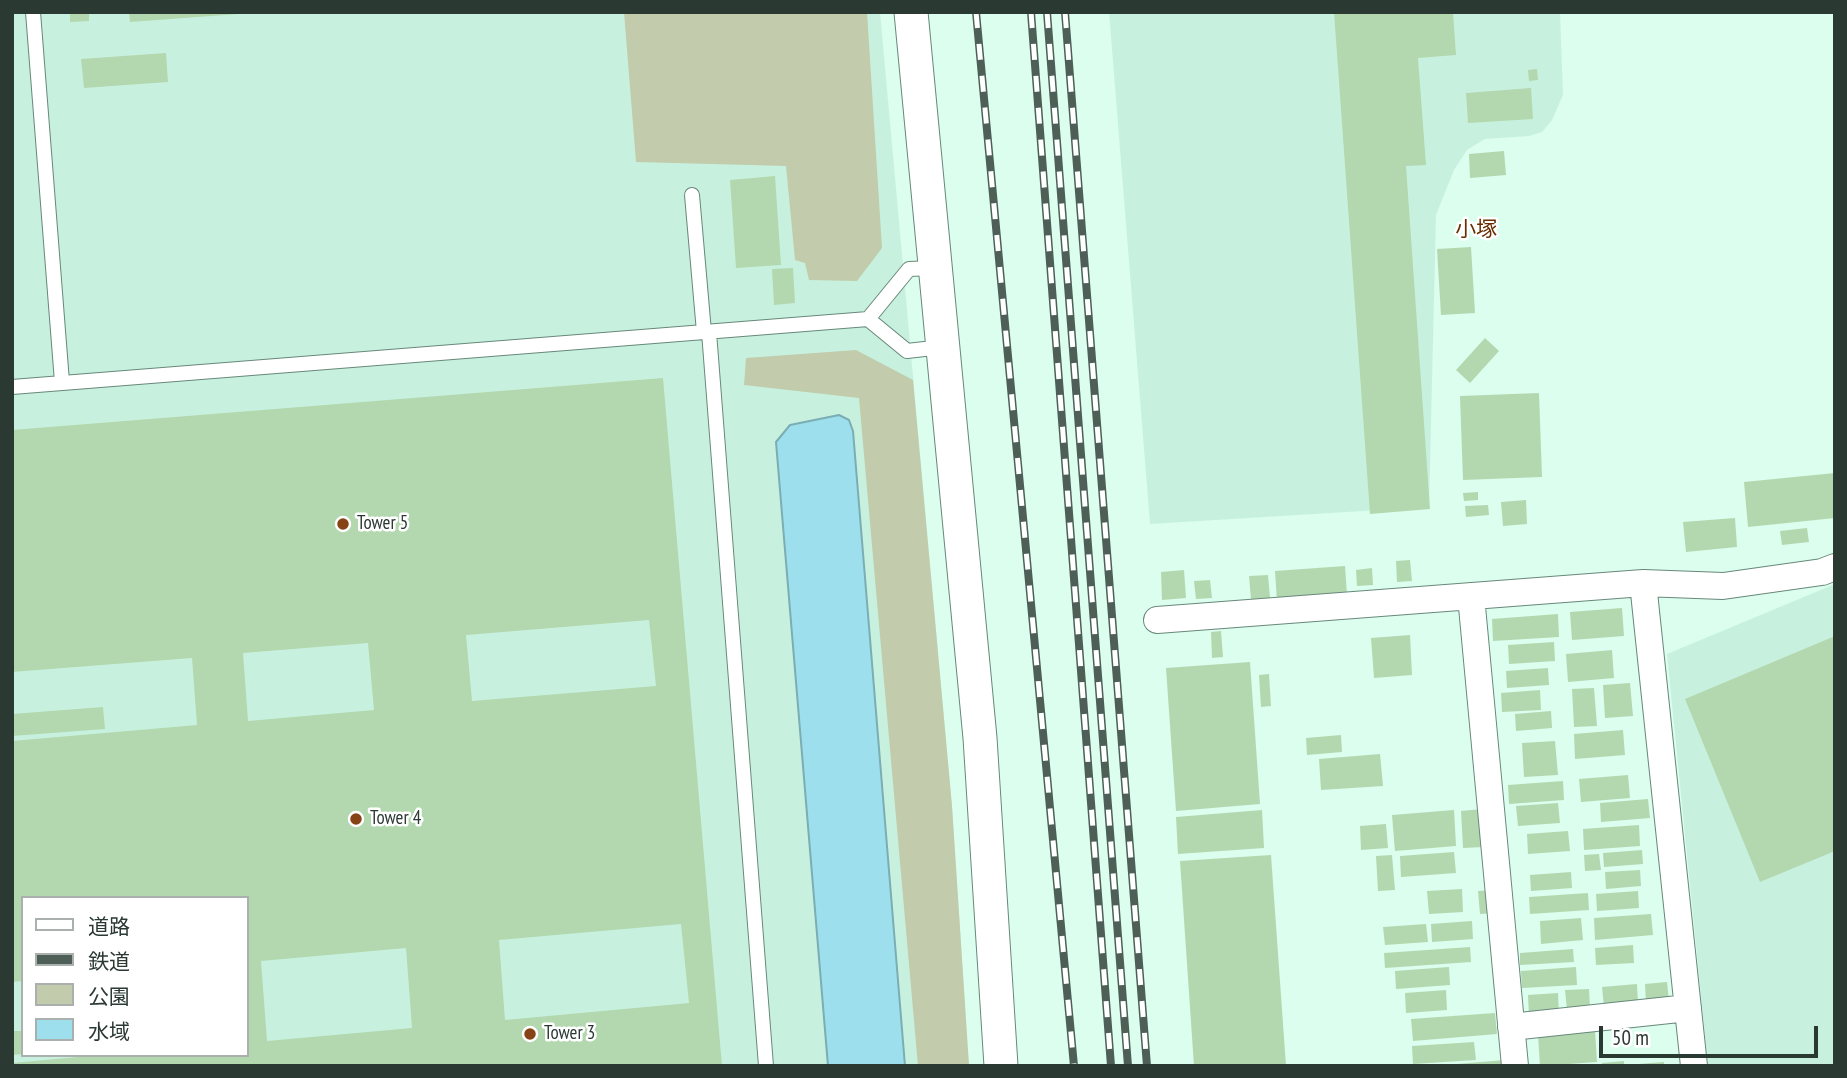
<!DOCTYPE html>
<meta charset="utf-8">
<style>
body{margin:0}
#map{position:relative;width:1847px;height:1078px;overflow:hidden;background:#dbfeee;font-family:"PT Sans Narrow","Noto Sans JP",sans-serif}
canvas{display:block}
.frame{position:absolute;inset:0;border:14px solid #2b3933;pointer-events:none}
.legend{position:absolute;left:21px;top:896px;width:228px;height:161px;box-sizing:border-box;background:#fff;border:2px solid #aab0ad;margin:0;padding:9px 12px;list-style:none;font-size:21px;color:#2b3933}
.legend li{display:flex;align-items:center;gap:14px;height:35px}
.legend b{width:35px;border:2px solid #aab0ad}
.scale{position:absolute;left:1599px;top:1026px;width:219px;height:32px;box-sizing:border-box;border:4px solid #2b3933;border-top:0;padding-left:9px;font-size:21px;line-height:24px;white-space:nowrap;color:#2b3933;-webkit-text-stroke:5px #fff;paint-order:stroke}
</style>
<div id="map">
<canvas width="1847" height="1078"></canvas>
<div class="frame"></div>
<ul class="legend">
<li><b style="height:9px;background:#fff"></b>道路</li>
<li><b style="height:9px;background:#4d5f57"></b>鉄道</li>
<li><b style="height:19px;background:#c2cbab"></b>公園</li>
<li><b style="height:19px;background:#9ddfec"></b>水域</li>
</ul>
<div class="scale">50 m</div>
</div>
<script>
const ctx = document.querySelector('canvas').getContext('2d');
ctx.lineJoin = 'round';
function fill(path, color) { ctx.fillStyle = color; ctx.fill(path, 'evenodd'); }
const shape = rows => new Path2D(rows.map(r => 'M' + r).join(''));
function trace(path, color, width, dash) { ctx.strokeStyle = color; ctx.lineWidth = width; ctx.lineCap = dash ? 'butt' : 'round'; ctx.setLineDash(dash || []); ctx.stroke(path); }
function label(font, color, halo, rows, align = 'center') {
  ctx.font = font + ' "PT Sans Narrow","Noto Sans JP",sans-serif'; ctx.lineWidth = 5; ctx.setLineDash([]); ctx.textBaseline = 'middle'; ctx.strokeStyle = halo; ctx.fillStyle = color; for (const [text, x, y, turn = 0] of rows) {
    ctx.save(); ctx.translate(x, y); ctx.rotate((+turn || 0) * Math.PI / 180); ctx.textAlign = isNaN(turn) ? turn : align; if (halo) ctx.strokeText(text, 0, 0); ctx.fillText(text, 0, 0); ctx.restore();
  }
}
const built = shape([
 [12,12,880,12,952,806,969,1066,12,1066],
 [23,898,247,898,247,1055,23,1055],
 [1109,12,1560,12,1563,95,1552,120,1542,132,1529,136,1485,139,1467,150,1454,170,1436,215,1429,507,1150,524],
 [1835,584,1835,1066,1708,1066,1667,654]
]);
const green = shape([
 [624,12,867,12,882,248,857,281,809,280,805,263,795,260,786,166,636,162],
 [856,350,913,380,952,806,969,1066,918,1066,859,398,744,385,746,358]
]);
const water = shape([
 [839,415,849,420,853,431,905,1066,828,1066,776,442,790,425,839,415]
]);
const building = shape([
 [70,12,89,12,89,21,70,22],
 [129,12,239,12,239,14,130,22],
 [1334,12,1453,12,1456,55,1418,58,1426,165,1406,166,1430,509,1370,514],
 [166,53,168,82,84,88,81,59],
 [1537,69,1538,80,1529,81,1528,70],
 [1531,88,1533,119,1468,123,1466,93],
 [1504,151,1506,175,1470,178,1469,154],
 [775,176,781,265,736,268,730,180],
 [1471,247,1475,313,1441,315,1437,249],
 [793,268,795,303,774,305,772,269],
 [1485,338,1499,351,1470,383,1456,370],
 [663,378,722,1066,12,1066,12,1063,100,1055,247,1055,247,898,23,898,23,981,12,982,12,741,197,725,192,658,12,672,12,430],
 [649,620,656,686,472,701,466,635],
 [368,643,374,710,248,721,243,653],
 [681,924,689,1003,505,1020,499,940],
 [406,948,412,1028,267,1041,261,961],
 [1539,393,1542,477,1463,480,1460,396],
 [1835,473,1835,518,1748,527,1744,482],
 [1478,492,1478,500,1464,501,1463,493],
 [1526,500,1527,524,1503,526,1501,502],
 [1488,505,1489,515,1466,517,1465,506],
 [1735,518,1737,547,1686,552,1683,522],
 [1807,528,1809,542,1782,545,1780,531],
 [1410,560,1412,581,1397,582,1396,561],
 [1345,566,1347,595,1277,601,1275,571],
 [1372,568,1373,585,1357,586,1356,570],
 [1184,570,1186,598,1162,600,1161,572],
 [1268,575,1270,598,1251,599,1249,576],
 [1210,580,1212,598,1196,599,1194,581],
 [1622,608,1624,636,1572,640,1570,612],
 [1558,614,1559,637,1493,641,1492,619],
 [1221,631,1223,657,1212,658,1211,632],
 [1410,635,1412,675,1374,678,1371,638],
 [1835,636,1835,851,1760,882,1685,699],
 [1554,642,1555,661,1509,664,1508,645],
 [1612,650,1614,678,1568,682,1566,654],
 [1250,662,1260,804,1176,811,1166,668],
 [1548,668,1549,685,1507,688,1506,671],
 [1269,674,1271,706,1261,707,1259,675],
 [1630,683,1633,716,1605,718,1603,685],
 [1594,688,1597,726,1574,727,1572,689],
 [1540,690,1541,710,1502,712,1501,693],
 [103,707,105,729,12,736,12,714],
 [1551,711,1552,728,1516,731,1515,714],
 [1623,730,1625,755,1575,759,1574,734],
 [1341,735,1342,752,1307,755,1306,738],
 [1555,741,1558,775,1524,777,1522,743],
 [1380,754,1383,786,1321,790,1319,759],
 [1628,775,1630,798,1581,802,1579,779],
 [1563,781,1564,800,1509,804,1508,785],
 [1648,799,1650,818,1601,822,1600,803],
 [1558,803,1560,823,1518,826,1516,806],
 [1482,809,1484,847,1463,848,1461,811],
 [1262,810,1264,848,1178,854,1176,817],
 [1454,810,1456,846,1395,851,1392,815],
 [1386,824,1388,848,1361,850,1360,826],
 [1639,825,1640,846,1584,850,1583,829],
 [1568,831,1570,851,1528,854,1527,834],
 [1642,850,1643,864,1604,867,1603,853],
 [1454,852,1456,873,1401,877,1400,856],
 [1599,854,1601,870,1585,871,1584,855],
 [1271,855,1286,1066,1194,1066,1180,861],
 [1392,855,1395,890,1378,891,1376,856],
 [1640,870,1641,886,1606,889,1605,872],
 [1571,872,1572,888,1531,891,1530,875],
 [1462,889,1463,912,1429,914,1427,891],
 [1494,890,1496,913,1480,914,1478,891],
 [1638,891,1639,908,1597,911,1596,894],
 [1588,893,1589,910,1530,914,1529,897],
 [1651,914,1653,935,1595,940,1594,918],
 [1581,918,1583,940,1541,944,1540,921],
 [1472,921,1473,939,1432,942,1431,924],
 [1426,924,1428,942,1385,945,1383,927],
 [1633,945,1634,963,1596,965,1595,948],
 [1470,947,1471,962,1385,968,1384,953],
 [1573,949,1574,962,1520,965,1520,953],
 [1449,967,1450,985,1396,989,1395,971],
 [1576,967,1577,985,1522,988,1521,971],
 [1667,982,1669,1001,1646,1002,1645,984],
 [1637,984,1638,1004,1604,1007,1602,987],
 [1589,989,1590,1008,1567,1010,1565,990],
 [1446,990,1447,1010,1406,1013,1405,993],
 [1558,993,1559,1015,1529,1017,1528,995],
 [1495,1013,1497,1034,1413,1041,1411,1019],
 [12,1031,23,1031,23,1054,12,1055],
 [1595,1031,1597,1062,1540,1066,1538,1035],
 [1474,1042,1476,1060,1413,1064,1412,1046],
 [1505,1060,1506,1066,1457,1066,1457,1064],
 [1624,1061,1624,1066,1602,1066,1602,1063],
 [1664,1062,1664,1066,1638,1066,1638,1064]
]);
const service = shape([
 [33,12,62,382],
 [692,195,704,332],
 [868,319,909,269,934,268],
 [709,332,766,1066],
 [12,387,868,319,907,351,942,347]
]);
const minor = shape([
 [1471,596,1515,1066],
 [1157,620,1643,583],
 [1511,1027,1688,1008],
 [1694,1066,1643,583,1723,586,1822,572,1835,567]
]);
const tertiary = shape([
 [911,12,980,738,1001,1066]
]);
const rail = shape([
 [976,12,1074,1066],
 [1031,12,1111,1066],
 [1047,12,1128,1066],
 [1065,12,1147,1066]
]);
const markers = [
 [343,524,7,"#864315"],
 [356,819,7,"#864315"],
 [530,1034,7,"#864315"]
];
const poiNames = [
 ["Tower 5",357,524],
 ["Tower 4",370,819],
 ["Tower 3",544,1034]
];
const neighbourhoodNames = [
 ["小塚",1476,230]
];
fill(built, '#c7f1de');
fill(green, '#c2cbab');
fill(water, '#9ddfec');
trace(water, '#7badb4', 2);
fill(building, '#b3d8af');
trace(service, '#68887a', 16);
trace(minor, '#68887a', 28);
trace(tertiary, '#68887a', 35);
trace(service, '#fff', 14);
trace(minor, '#fff', 26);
trace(tertiary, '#fff', 33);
trace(rail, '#4d5f57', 8);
trace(rail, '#fff', 5, [16]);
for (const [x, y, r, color] of markers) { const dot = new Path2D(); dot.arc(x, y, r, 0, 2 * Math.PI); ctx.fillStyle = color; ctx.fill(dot); trace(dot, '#fff', 2.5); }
label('19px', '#2b3933', '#fff', poiNames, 'left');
label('21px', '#682d00', '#fff', neighbourhoodNames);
</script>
